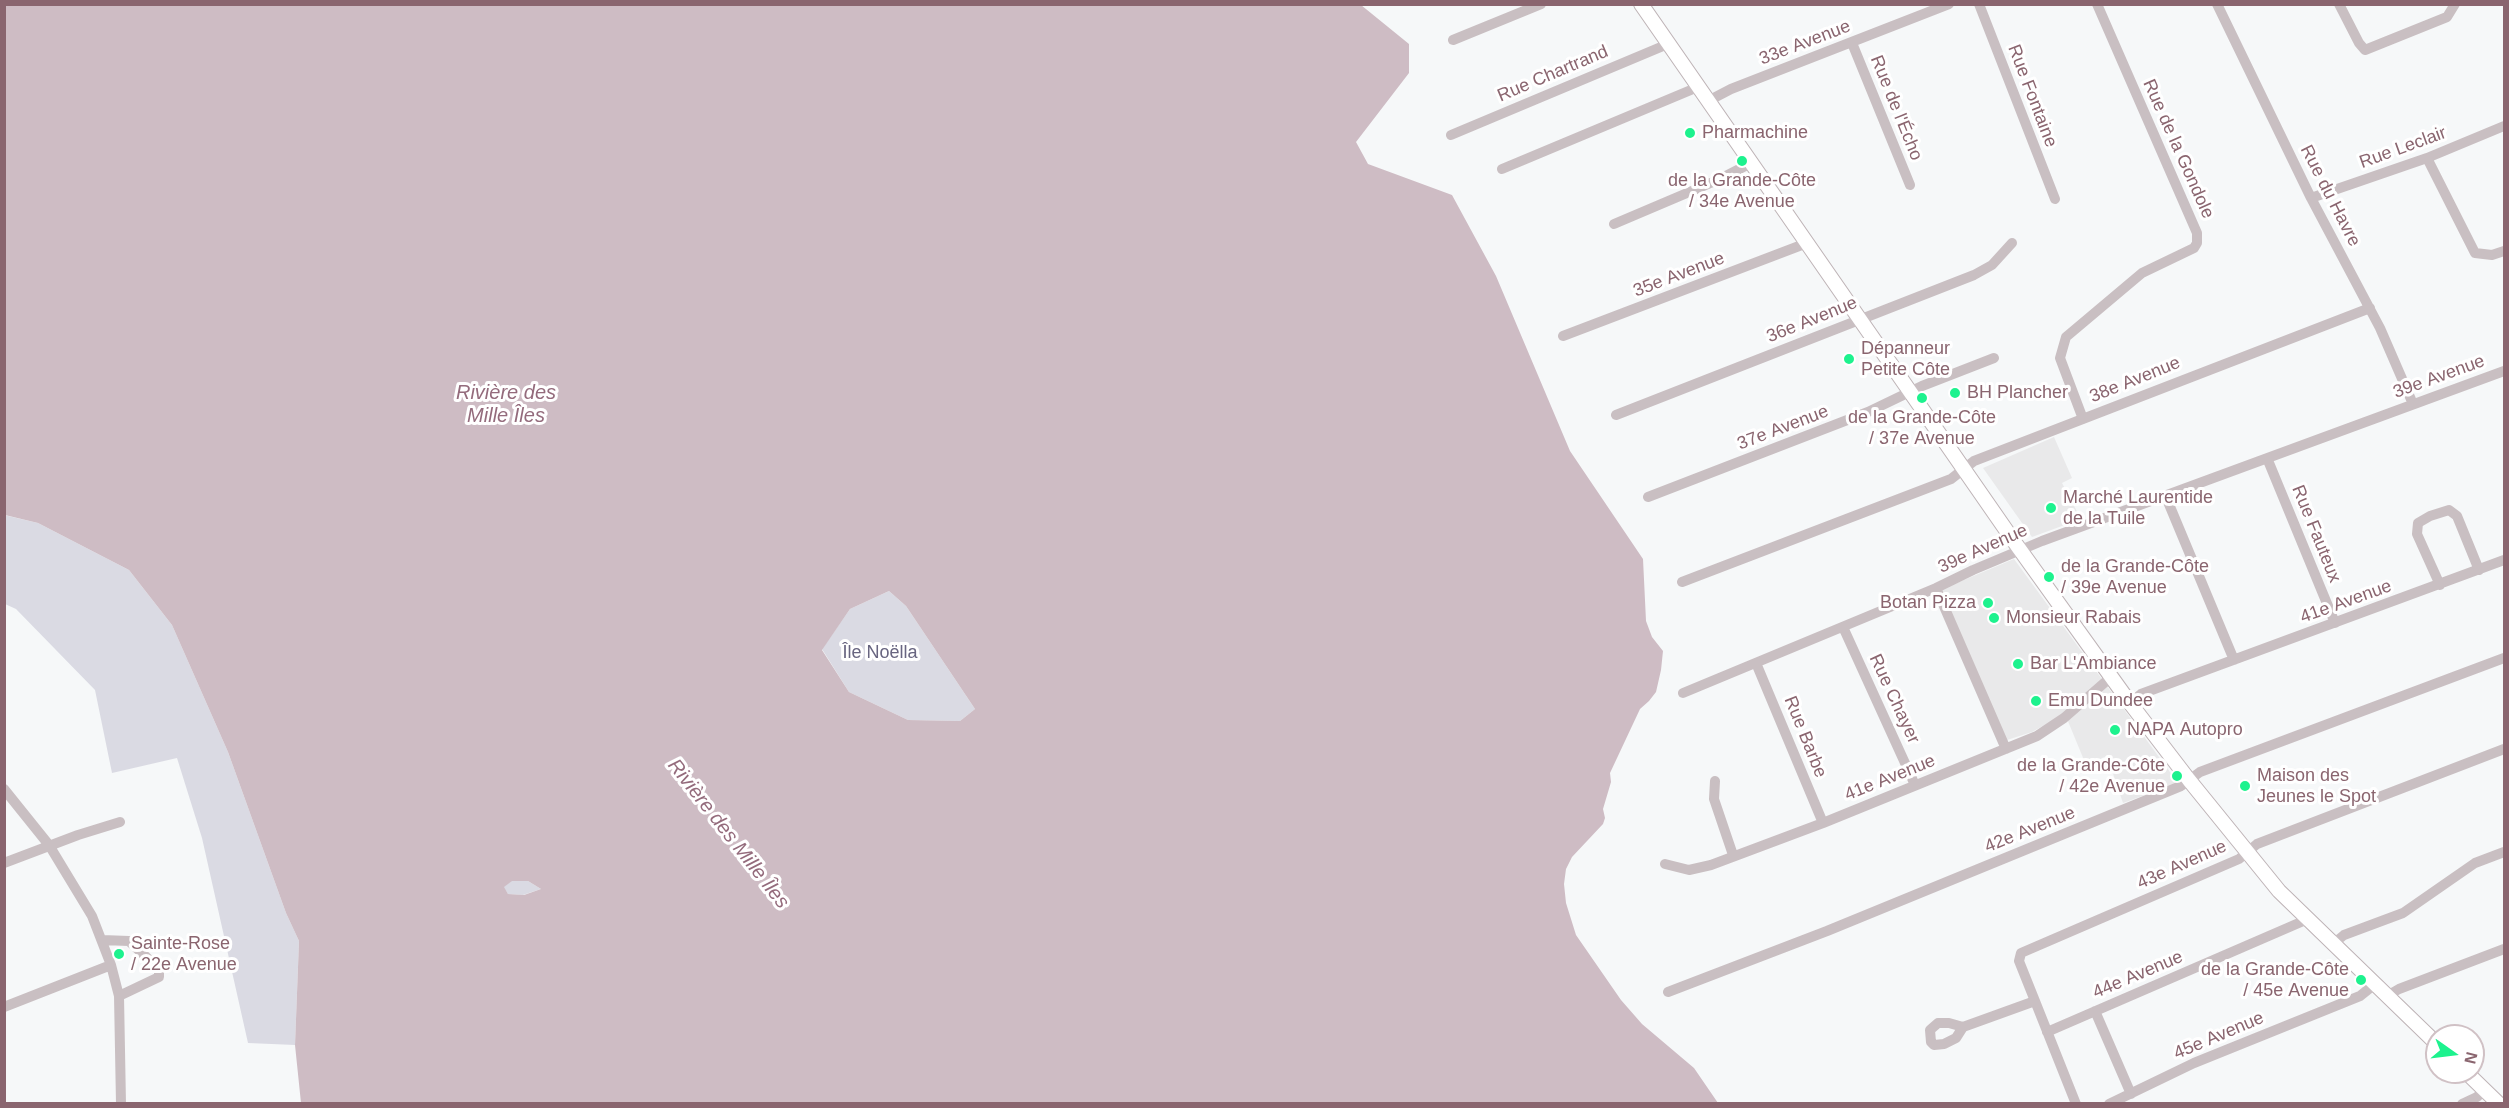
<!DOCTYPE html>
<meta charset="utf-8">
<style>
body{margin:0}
#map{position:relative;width:2509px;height:1108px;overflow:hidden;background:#f6f8f9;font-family:Helvetica,sans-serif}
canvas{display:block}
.frame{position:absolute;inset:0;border:6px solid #8a656f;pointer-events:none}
.north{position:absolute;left:2425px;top:1024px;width:60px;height:60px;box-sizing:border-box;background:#fff;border:2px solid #d0c1c5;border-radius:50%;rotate:104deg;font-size:16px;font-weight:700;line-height:24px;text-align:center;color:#8a656f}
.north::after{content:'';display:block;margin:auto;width:21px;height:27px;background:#1df28e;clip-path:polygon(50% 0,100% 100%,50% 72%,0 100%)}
</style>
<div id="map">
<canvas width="2509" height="1108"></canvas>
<div class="frame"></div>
<div class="north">N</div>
</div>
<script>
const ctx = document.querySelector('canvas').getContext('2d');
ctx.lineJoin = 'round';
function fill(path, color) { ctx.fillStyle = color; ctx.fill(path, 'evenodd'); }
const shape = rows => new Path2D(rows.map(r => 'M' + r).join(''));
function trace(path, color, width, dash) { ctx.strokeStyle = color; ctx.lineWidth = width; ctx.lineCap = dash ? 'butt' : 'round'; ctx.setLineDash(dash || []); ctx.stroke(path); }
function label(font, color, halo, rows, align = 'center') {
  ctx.font = font + ' Helvetica,sans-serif'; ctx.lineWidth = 6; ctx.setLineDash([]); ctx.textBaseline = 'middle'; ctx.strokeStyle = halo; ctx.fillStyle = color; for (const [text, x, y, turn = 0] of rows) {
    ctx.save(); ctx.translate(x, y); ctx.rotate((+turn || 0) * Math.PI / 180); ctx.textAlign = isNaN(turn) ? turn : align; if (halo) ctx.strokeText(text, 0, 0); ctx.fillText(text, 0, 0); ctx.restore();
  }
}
const built = shape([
 [2054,437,2072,478,2062,483,2081,519,2032,537,1983,468],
 [2014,559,2178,783,2123,803,2107,756,2086,765,2065,714,2032,732,2007,740,1940,590]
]);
const green = shape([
 [4,515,38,523,129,570,172,625,228,752,286,913,299,941,295,1045,248,1043,202,838,177,758,112,773,95,690,16,609,5,604],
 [889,591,906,606,975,709,960,721,908,720,849,692,822,649,850,609],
 [511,881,528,881,541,889,523,895,508,894,503,887]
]);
const water = shape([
 [4,5,1361,5,1409,44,1409,73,1356,142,1368,164,1452,195,1496,276,1570,451,1643,559,1646,621,1652,637,1663,651,1661,670,1656,692,1649,701,1640,709,1610,773,1611,782,1603,809,1605,818,1603,824,1572,857,1566,869,1564,884,1566,903,1576,935,1621,1000,1642,1024,1694,1068,1718,1103,301,1103,295,1045,299,941,286,913,228,752,172,625,129,570,38,523,5,515],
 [889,591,906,606,975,709,960,721,908,720,849,692,822,650,850,609],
 [512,881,528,881,541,889,524,895,508,894,504,887]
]);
const minor = shape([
 [1979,4,2055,199],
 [2217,4,2311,198,2380,328,2413,404],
 [2339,4,2359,43,2365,50,2447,17,2455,4],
 [1453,40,1541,4],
 [1852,43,1910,185],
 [1708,101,1731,89,1949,4],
 [1451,135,1668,44],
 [2427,158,2475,253,2492,255,2504,251],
 [1502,169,1698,87],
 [2311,198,2427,158,2504,126],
 [1614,224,1720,179,1751,163],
 [1563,336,1807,243],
 [1616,415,1974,275,1992,265,2012,243],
 [2083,419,2060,358,2066,337,2142,273,2194,248,2197,243,2197,233,2097,4],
 [2267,458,2335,623],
 [1648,497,1868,412,1922,386,1994,358],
 [2166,497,2234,660],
 [1682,582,1951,479,1974,461,2370,308],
 [2440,585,2417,534,2418,523,2430,516,2449,510,2457,516,2479,570],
 [1936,588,2006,749],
 [1843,627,1915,785],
 [1756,663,1823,823],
 [1683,693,1936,588,1973,570,2042,541,2504,371],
 [2130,703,2141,694,2504,560],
 [1715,781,1714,799,1733,855],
 [4,789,49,845,92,916,111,965,119,996,121,1104],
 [4,863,78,835,120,822],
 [1665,864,1689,870,1711,865,1823,823,2037,736,2064,718,2111,677],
 [102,940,129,941,159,969,159,977,119,996],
 [2333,944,2344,935,2403,913,2475,863,2504,852],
 [1668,992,1827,931,2181,786,2200,772,2504,658],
 [2387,996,2399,989,2504,949],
 [2035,1001,2019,961,2021,953,2239,859,2257,844,2504,749],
 [4,1007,111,965],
 [2095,1011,2131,1094],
 [1963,1027,1949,1023,1938,1023,1930,1030,1931,1042,1934,1045,1944,1044,1956,1038,1963,1027,2035,1001,2076,1104],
 [2047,1032,2308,919],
 [2109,1104,2194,1063,2360,996,2375,984],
 [2462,1104,2477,1097,2484,1090]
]);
const major = shape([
 [1641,4,2013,540,2130,703,2189,780,2279,891,2437,1044],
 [2466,1072,2499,1104]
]);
const markers = [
 [1690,133,6,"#1df28e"],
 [1742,161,6,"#1df28e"],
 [1849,359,6,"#1df28e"],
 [1955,393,6,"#1df28e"],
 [1922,398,6,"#1df28e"],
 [2051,508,6,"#1df28e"],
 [2049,577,6,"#1df28e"],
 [1988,603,6,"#1df28e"],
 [1994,618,6,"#1df28e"],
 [2018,664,6,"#1df28e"],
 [2036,701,6,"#1df28e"],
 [2115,730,6,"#1df28e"],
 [2177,776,6,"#1df28e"],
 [2245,786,6,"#1df28e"],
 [119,954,6,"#1df28e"],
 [2361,980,6,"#1df28e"]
];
const streetNames = [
 ["33e Avenue",1805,43,-21],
 ["Rue Chartrand",1553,74,-23],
 ["Rue Fontaine",2032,96,69],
 ["Rue de l'Écho",1896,108,68],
 ["Rue Leclair",2403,148,-20],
 ["Rue de la Gondole",2178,149,66],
 ["Rue du Havre",2330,196,63],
 ["35e Avenue",1679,275,-21],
 ["36e Avenue",1812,320,-22],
 ["39e Avenue",2439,377,-20],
 ["38e Avenue",2135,380,-22],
 ["37e Avenue",1783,428,-21],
 ["Rue Fauteux",2316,534,68],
 ["39e Avenue",1983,549,-24],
 ["41e Avenue",2346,602,-20],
 ["Rue Chayer",1894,699,65],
 ["Rue Barbe",1805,737,68],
 ["41e Avenue",1890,778,-22],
 ["42e Avenue",2030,830,-22],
 ["43e Avenue",2182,865,-24],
 ["44e Avenue",2138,975,-23],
 ["45e Avenue",2219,1036,-23]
];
const poiNames = [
 ["Pharmachine",1702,133],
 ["de la Grande-Côte",1742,181,"center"],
 ["/ 34e Avenue",1742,202,"center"],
 ["Dépanneur",1861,349],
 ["Petite Côte",1861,370],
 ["BH Plancher",1967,393],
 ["de la Grande-Côte",1922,418,"center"],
 ["/ 37e Avenue",1922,439,"center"],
 ["Marché Laurentide",2063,498],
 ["de la Tuile",2063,519],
 ["de la Grande-Côte",2061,567],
 ["/ 39e Avenue",2061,588],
 ["Botan Pizza",1976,603,"right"],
 ["Monsieur Rabais",2006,618],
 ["Bar L'Ambiance",2030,664],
 ["Emu Dundee",2048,701],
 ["NAPA Autopro",2127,730],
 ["de la Grande-Côte",2165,766,"right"],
 ["/ 42e Avenue",2165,787,"right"],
 ["Maison des",2257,776],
 ["Jeunes le Spot",2257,797],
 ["Sainte-Rose",131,944],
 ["/ 22e Avenue",131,965],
 ["de la Grande-Côte",2349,970,"right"],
 ["/ 45e Avenue",2349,991,"right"]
];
const parkNames = [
 ["Île Noëlla",880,653]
];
const waterNames = [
 ["Rivière des",506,393],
 ["Mille Îles",506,416],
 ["Rivière des Mille Îles",728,834,52]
];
fill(built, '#e9e9ea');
fill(green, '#dadae3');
fill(water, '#cebcc4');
trace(major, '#beb3b6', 16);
trace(minor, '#c9bfc2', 10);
trace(major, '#fff', 14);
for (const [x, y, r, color] of markers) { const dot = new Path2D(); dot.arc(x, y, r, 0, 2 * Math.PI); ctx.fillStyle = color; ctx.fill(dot); trace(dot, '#fff', 2); }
label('18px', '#8a656f', '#fff', streetNames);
label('18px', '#8a656f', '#fff', poiNames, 'left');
label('18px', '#686580', '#fff', parkNames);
label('italic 20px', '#946b7c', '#fff', waterNames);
</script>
